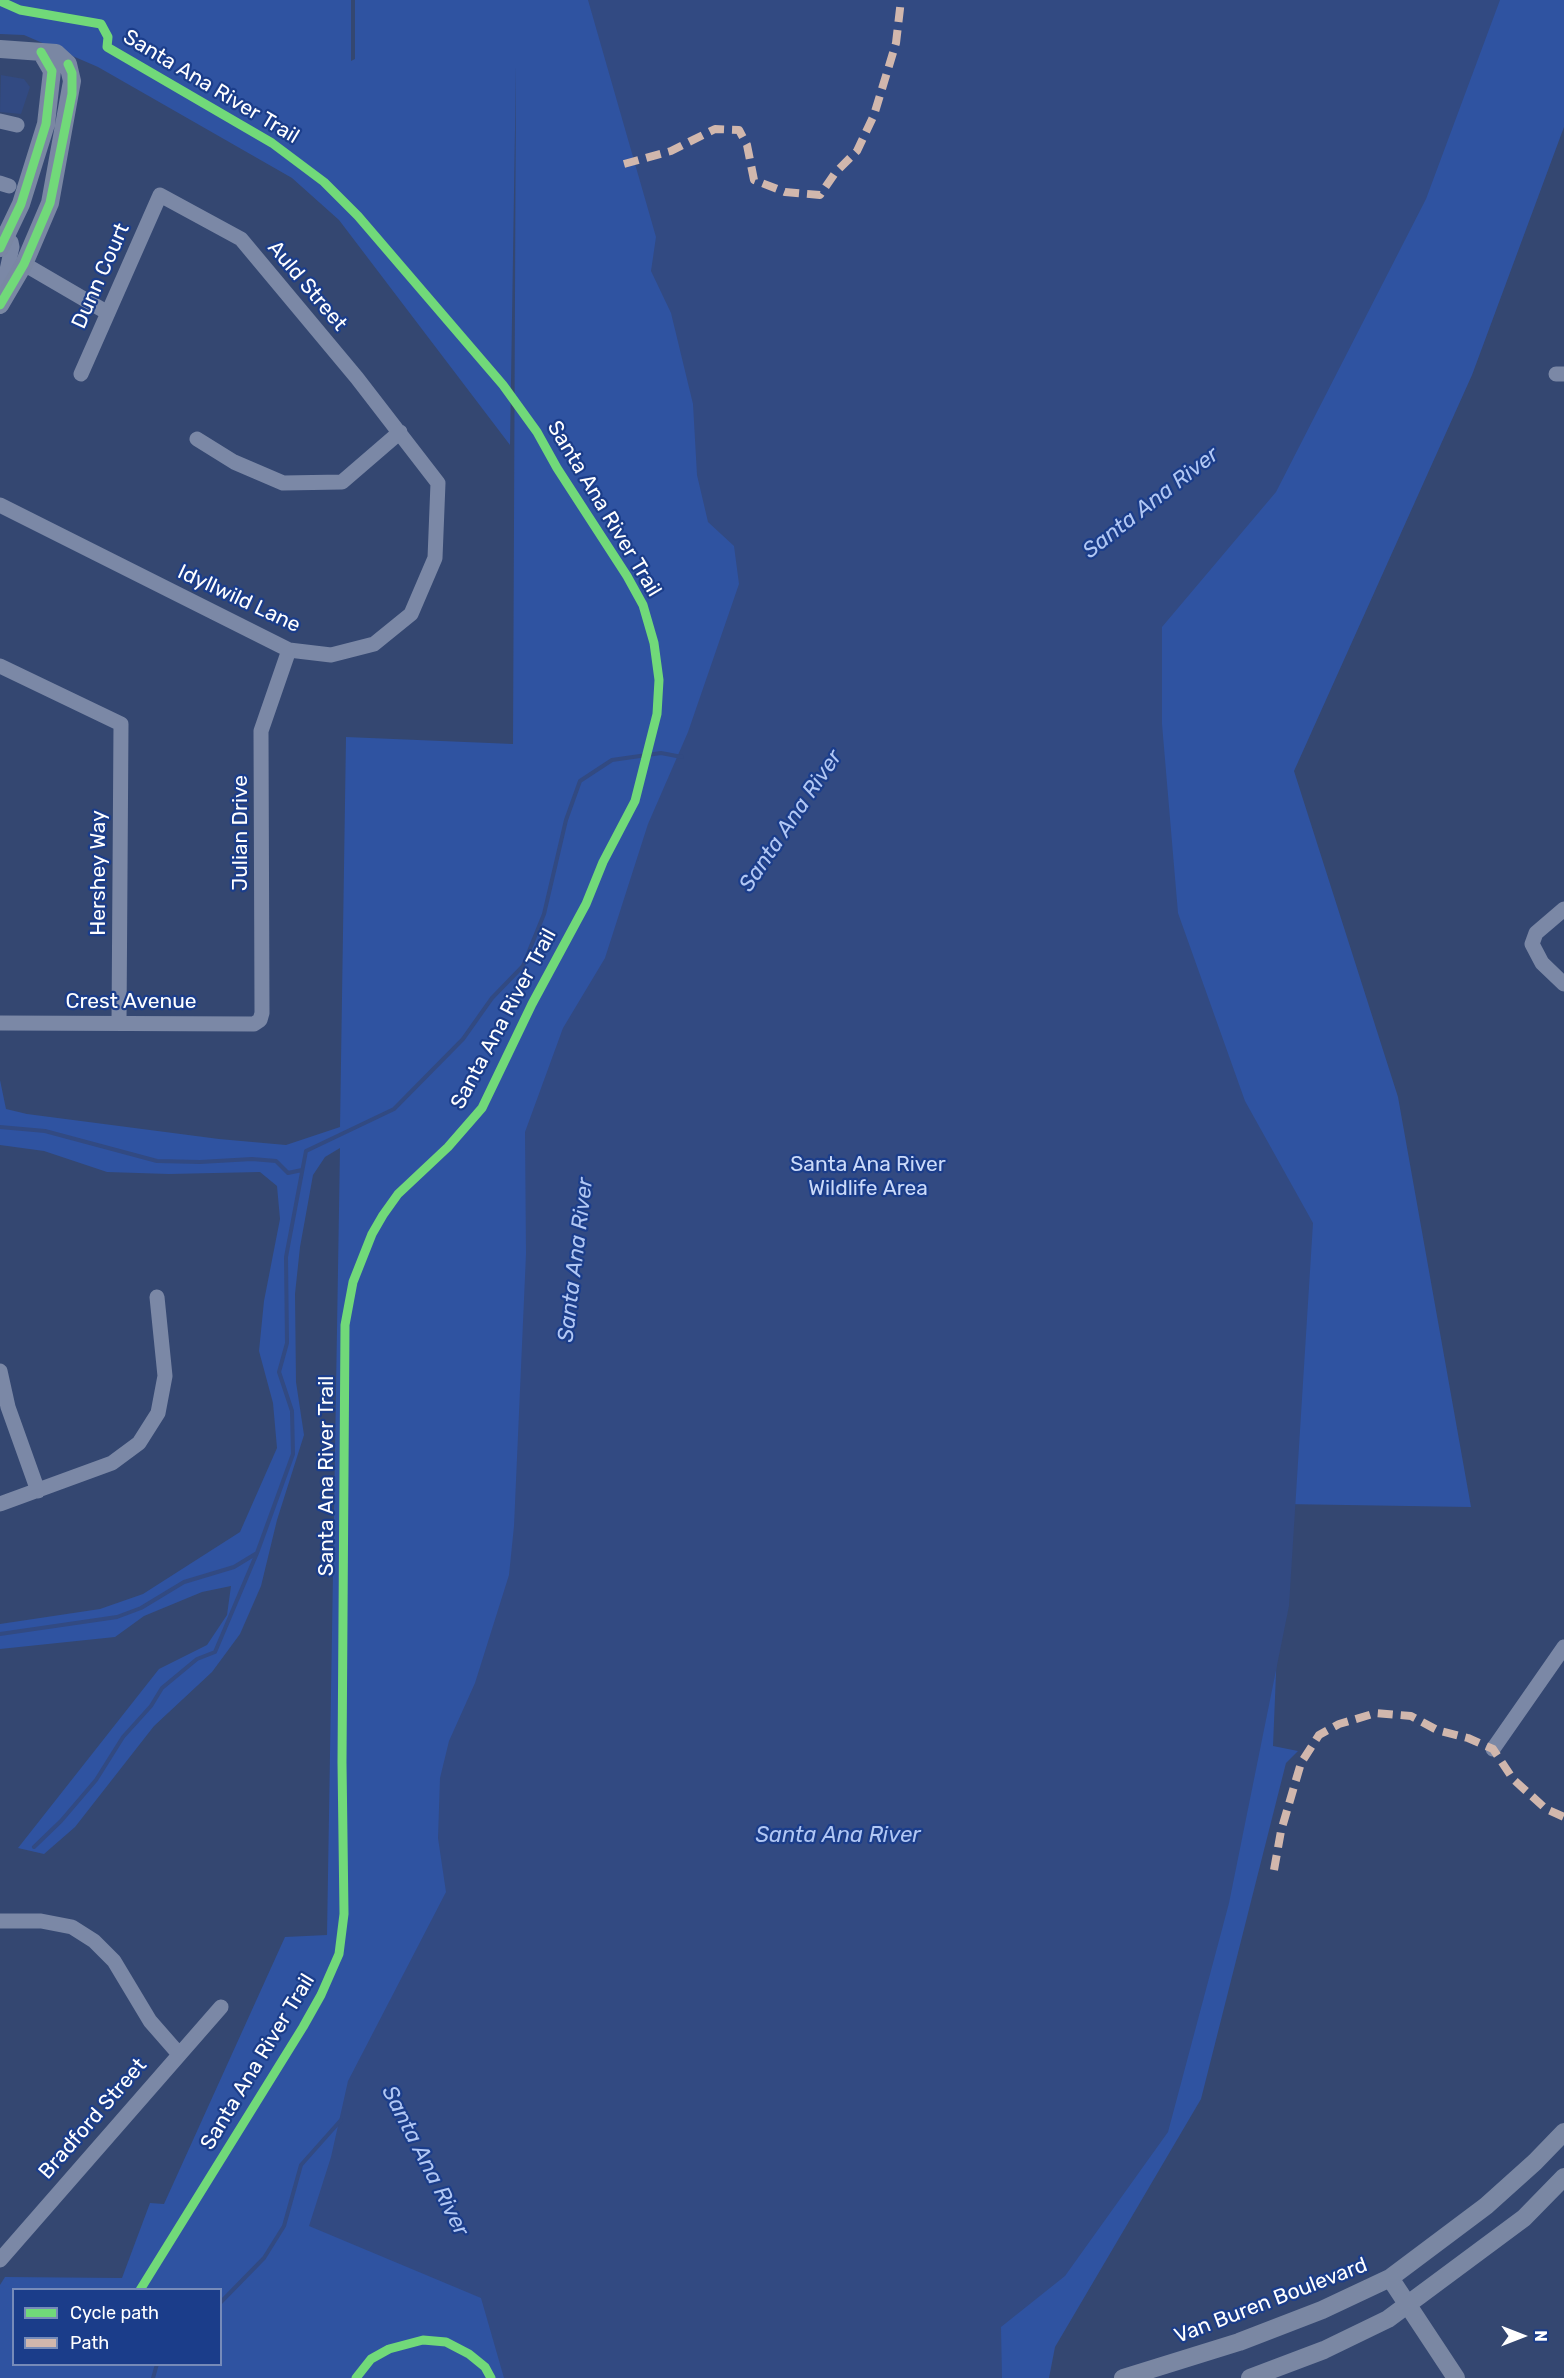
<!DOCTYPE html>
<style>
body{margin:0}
#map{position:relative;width:1564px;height:2378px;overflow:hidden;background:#344771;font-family:Rubik,sans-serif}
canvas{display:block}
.legend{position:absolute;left:12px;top:2288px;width:210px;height:78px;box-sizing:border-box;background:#1b3d8a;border:2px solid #768bb9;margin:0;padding:8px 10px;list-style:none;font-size:18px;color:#fff}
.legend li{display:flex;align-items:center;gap:12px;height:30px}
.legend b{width:30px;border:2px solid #768bb9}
.north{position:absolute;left:1492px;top:2306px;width:60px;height:60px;-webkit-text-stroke:4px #1b3d8a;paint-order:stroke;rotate:90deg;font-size:16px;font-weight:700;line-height:24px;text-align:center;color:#fff}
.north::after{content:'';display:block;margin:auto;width:21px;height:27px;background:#fff;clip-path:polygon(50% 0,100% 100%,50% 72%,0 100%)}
</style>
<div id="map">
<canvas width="1564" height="2378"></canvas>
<ul class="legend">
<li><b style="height:8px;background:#71d979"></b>Cycle path</li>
<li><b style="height:8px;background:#d1b7ad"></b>Path</li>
</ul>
<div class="north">N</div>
</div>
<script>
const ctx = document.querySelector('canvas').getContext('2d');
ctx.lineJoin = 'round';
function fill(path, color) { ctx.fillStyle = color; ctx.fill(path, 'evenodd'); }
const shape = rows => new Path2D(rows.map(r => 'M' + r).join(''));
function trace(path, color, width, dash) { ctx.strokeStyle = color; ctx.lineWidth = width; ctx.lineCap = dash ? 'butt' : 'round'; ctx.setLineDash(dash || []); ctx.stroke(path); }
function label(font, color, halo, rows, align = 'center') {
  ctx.font = font + ' Rubik,sans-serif'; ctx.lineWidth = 4.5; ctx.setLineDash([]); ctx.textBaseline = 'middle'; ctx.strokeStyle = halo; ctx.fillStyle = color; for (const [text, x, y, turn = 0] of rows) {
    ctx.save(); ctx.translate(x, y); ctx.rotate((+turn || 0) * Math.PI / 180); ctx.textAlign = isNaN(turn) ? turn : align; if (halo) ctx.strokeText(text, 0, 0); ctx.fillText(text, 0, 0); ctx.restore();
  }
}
const green = shape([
 [0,0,351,0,351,61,355,59,355,0,1564,0,1564,127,1472,375,1294,771,1398,1097,1471,1507,1283,1504,1273,1746,1298,1751,1286,1763,1201,2099,1055,2347,1049,2378,0,2378,0,2285,5,2277,122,2278,150,2203,164,2204,285,1937,327,1935,340,1148,325,1157,313,1175,300,1247,295,1294,296,1382,304,1435,277,1520,261,1586,240,1634,212,1672,154,1726,75,1827,44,1854,18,1848,159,1669,207,1645,227,1615,231,1586,202,1592,144,1616,115,1637,0,1649,0,1624,100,1609,143,1594,240,1532,277,1448,273,1403,259,1351,264,1301,280,1219,277,1186,260,1172,169,1174,107,1172,44,1151,0,1145,0,1080,6,1109,27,1114,219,1139,286,1145,340,1127,346,737,513,744,516,66,510,445,339,220,292,178,98,67,24,35,0,34],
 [14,2290,220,2290,220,2364,14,2364]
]);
const water = shape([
 [588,0,1500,0,1426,199,1276,492,1162,627,1162,724,1178,913,1245,1101,1313,1223,1289,1606,1229,1903,1168,2132,1065,2276,1001,2327,1002,2378,504,2378,481,2298,309,2226,331,2157,348,2081,446,1892,438,1838,440,1778,449,1741,475,1683,509,1575,514,1526,526,1254,525,1132,563,1028,605,958,648,824,688,732,739,584,734,546,708,522,697,475,693,404,671,313,651,271,656,237],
 [1,75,24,79,30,87,21,114,0,112]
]);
const stream = shape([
 [0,1127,45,1131,157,1161,200,1162,252,1159,276,1161,288,1173,302,1170],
 [0,1634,117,1617,141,1608,184,1582,234,1567,257,1553,293,1454,292,1411,279,1372,287,1343,286,1257,306,1151,394,1109,463,1039,492,998,523,966,544,914,566,820,580,781,612,760,661,753,682,757],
 [34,1847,61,1821,96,1780,123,1737,151,1706,162,1688,197,1659,215,1652,257,1553],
 [220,2303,264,2258,284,2226,301,2165,341,2120],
 [153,2378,157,2364]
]);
const minor = shape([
 [0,121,17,125],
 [0,183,9,186],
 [0,234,11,242,12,247,1,298],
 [24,264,108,313],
 [1556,374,1564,374],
 [197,439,234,462,283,483,342,482,400,432],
 [0,505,289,650,331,655,374,644,411,614,435,558,438,483,357,378,241,239,160,195,81,374],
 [0,666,121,724,119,1023],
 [1564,909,1536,933,1532,944,1542,963,1564,984],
 [0,1023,254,1024,260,1020,262,1013,261,731,289,650],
 [0,1371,8,1407,38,1491],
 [0,1504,112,1463,139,1443,158,1413,165,1376,157,1297],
 [1493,1749,1564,1647],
 [0,1921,41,1921,72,1927,94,1941,114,1961,150,2021,178,2053],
 [0,2260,221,2007]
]);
const major = shape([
 [0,49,56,53,68,64,72,81,50,203,24,264,0,305],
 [0,248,21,204,46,124,52,71,41,52],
 [1390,2278,1456,2378],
 [1123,2378,1239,2342,1322,2310,1390,2278,1486,2206,1535,2162,1564,2132],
 [1250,2378,1324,2350,1388,2319,1524,2218,1564,2177]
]);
const quiet = shape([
 [624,164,671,151,715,129,739,130,747,145,754,180,785,192,820,195,835,173,857,151,874,115,896,43,901,0],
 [1274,1870,1281,1831,1301,1763,1319,1735,1339,1724,1376,1713,1411,1716,1437,1730,1468,1738,1493,1749,1513,1779,1546,1809,1564,1817]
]);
const cycleway = shape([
 [0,1,20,10,101,24,108,37,107,47,272,143,324,182,358,216,503,385,537,432,557,468,627,576,643,605,654,643,659,680,657,714,635,801,603,862,586,904,532,1004,482,1108,448,1147,398,1194,383,1215,372,1234,353,1282,345,1325,342,1762,344,1914,339,1954,321,1995,303,2027,140,2290],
 [0,248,21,204,46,124,52,71,41,52],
 [0,305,24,264,50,203,72,94,72,73,68,64],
 [356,2378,371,2359,389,2349,423,2340,446,2342,469,2354,485,2367,491,2378]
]);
const streetNames = [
 ["Santa Ana River Trail",211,87,31],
 ["Dunn Court",101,276,-66],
 ["Auld Street",307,286,50],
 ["Santa Ana River Trail",604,509,59],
 ["Idyllwild Lane",239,599,25],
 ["Julian Drive",241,833,-90],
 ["Hershey Way",99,873,-90],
 ["Crest Avenue",131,1002],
 ["Santa Ana River Trail",504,1019,-62],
 ["Santa Ana River Trail",327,1476,-90],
 ["Santa Ana River Trail",258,2062,-59],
 ["Bradford Street",93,2119,-49],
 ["Van Buren Boulevard",1271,2301,-21]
];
const parkNames = [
 ["Santa Ana River",868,1165],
 ["Wildlife Area",868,1189]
];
const waterNames = [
 ["Santa Ana River",1151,503,-38],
 ["Santa Ana River",791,821,-56],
 ["Santa Ana River",576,1260,-83],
 ["Santa Ana River",838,1836],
 ["Santa Ana River",425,2161,63]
];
fill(green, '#2f53a1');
fill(water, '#324a82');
trace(stream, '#324a82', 4);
trace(minor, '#7b88a6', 15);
trace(major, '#7a87a3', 18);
trace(quiet, '#d1b7ad', 8, [15, 8]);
trace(cycleway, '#71d979', 9);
label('21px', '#fff', '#1b3d8a', streetNames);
label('21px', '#cbdaf9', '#1b3d8a', parkNames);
label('italic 22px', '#b1c7f4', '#1b3d8a', waterNames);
</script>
